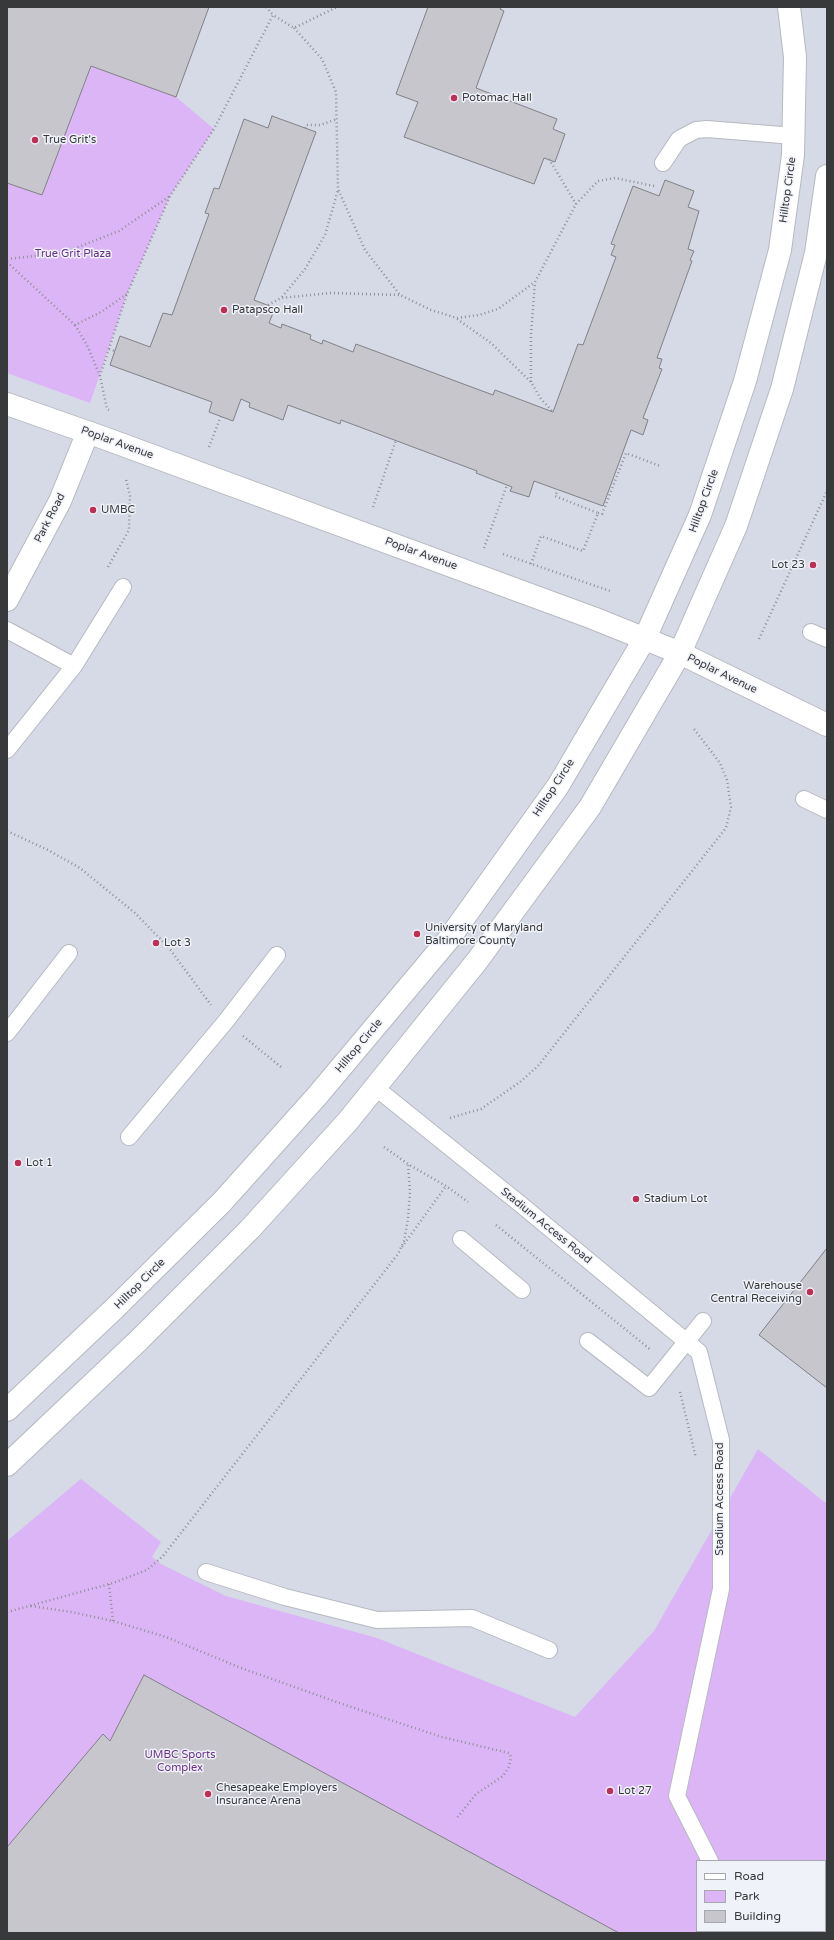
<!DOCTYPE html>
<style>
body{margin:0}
#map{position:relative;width:834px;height:1940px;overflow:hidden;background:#e3e5ec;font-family:"Varela Round",sans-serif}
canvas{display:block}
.frame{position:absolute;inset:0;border:8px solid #38393b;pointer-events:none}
.legend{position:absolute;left:696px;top:1860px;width:130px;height:72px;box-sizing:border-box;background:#f0f2f9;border:1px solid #a6a8ad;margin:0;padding:5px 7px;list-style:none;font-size:12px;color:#38393b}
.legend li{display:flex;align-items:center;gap:8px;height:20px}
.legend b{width:20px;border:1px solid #a6a8ad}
</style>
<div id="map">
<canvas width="834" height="1940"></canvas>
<div class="frame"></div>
<ul class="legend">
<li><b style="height:5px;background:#fff"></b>Road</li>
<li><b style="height:11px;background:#dcb5f6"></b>Park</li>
<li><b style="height:11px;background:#c6c6cc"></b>Building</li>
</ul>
</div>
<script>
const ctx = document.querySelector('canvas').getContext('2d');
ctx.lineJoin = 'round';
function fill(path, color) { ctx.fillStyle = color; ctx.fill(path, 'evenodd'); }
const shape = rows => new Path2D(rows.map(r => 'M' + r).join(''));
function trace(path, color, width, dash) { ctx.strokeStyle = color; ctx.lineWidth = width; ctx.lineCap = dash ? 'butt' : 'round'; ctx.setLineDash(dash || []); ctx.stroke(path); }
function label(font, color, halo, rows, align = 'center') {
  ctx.font = font + ' "Varela Round",sans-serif'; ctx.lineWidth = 3; ctx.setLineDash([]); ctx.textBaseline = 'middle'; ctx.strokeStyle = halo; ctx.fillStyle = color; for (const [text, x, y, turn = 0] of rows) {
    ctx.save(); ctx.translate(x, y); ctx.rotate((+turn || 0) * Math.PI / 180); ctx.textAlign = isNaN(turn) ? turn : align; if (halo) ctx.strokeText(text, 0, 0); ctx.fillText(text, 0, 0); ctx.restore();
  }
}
const built = shape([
 [7,7,827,7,827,1933,7,1933],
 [697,1861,825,1861,825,1931,697,1931]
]);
const green = shape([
 [91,66,176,97,214,129,170,196,127,294,90,403,7,373,7,183,42,195],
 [758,1449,827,1504,827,1933,7,1933,7,1541,81,1479,161,1542,152,1557,161,1564,226,1596,377,1638,575,1717,654,1631],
 [697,1861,825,1861,825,1931,697,1931]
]);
const building = shape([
 [7,7,209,7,176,97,91,66,42,195,7,183,7,7],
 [428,7,501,7,500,9,504,11,476,88,557,119,553,129,565,134,555,162,544,158,534,184,404,137,418,102,396,94,428,7],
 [272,116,316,132,254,300,275,308,269,323,281,328,282,324,311,335,310,339,322,344,323,340,353,352,356,344,493,395,495,390,553,412,578,344,583,345,616,257,611,255,615,245,611,244,633,186,659,196,665,180,694,191,688,207,699,211,688,249,694,251,690,260,692,261,657,358,662,359,659,368,662,369,643,418,648,420,643,435,631,430,603,506,534,481,529,497,510,491,512,487,476,473,477,471,341,420,340,424,288,405,283,420,249,407,250,403,241,399,233,421,209,412,212,402,110,365,120,336,150,347,163,313,172,315,209,214,205,213,214,188,219,189,244,119,268,128,272,116],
 [827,1248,827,1388,759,1335,827,1248],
 [144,1675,619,1933,7,1933,7,1847,103,1734,110,1741,144,1675]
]);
const path = shape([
 [266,7,273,15],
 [294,28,322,59,336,92,338,189,365,250,400,295,431,310,457,318,479,315,498,309,535,282,576,204,598,181,615,178,654,186],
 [305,128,306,125,320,125,337,119],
 [549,159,576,204],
 [7,259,63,253,119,231,170,196],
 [7,262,75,325,101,312,127,294],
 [282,297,305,269,325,235,338,190],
 [268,305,281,298,330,293,400,295],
 [457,319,491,343,531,382,541,399,553,412],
 [75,325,87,345,100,376,107,409,109,410],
 [109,349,115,351],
 [100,376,127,294,170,196,214,129,273,15,294,28,337,7],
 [531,382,531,334,535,282],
 [209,447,221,416],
 [373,507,396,440],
 [598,513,602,514,626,453,660,466],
 [484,548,507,485],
 [503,554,610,591],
 [531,564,541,536,583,551,598,513,555,496,558,490],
 [108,567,129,530,130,496,126,479],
 [759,639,827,491],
 [7,831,48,850,80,868,135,913,169,948,211,1005],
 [243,1036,281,1067],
 [450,1118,481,1109,520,1082,538,1066,726,828,731,807,727,780,720,763,694,729],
 [384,1147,408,1164,446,1186,468,1202],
 [496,1225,651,1350],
 [402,1247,446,1186],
 [680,1392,696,1458],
 [109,1584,113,1621],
 [31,1606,71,1612,113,1621,166,1637,241,1668,348,1706,442,1737,509,1753,511,1757,509,1767,503,1776,476,1794,457,1818],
 [7,1612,113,1583,147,1570,163,1556,398,1254,404,1241,408,1219,410,1192,408,1164]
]);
const service = shape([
 [663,163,679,139,696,130,707,129,794,136],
 [7,630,74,666],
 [811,632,827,639],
 [7,750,74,666,123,587],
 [804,799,827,810],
 [7,1033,69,953],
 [376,1088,519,1203,699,1352,721,1440,721,1589,677,1796,710,1861],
 [129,1137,226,1021,277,955],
 [461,1239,522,1290],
 [588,1341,649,1388,703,1321],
 [206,1572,285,1597,377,1620,472,1618,549,1650],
 [745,1931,746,1933]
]);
const minor = shape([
 [7,404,104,438,593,618,680,653],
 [7,600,60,501,88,432]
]);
const tertiary = shape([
 [680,653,827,725],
 [7,1410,115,1308,222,1202,317,1096,448,940,558,786,645,638,700,515,745,381,780,250,793,155,795,57,789,7],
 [7,1465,139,1340,250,1229,348,1121,477,961,590,807,680,653,736,526,782,389,816,253,827,176]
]);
const markers = [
 [454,98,4,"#be2f56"],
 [35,140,4,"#be2f56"],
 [224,310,4,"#be2f56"],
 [93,510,4,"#be2f56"],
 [813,565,4,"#be2f56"],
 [417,934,4,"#be2f56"],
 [156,943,4,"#be2f56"],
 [18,1163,4,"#be2f56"],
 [636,1199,4,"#be2f56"],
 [810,1292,4,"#be2f56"],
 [610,1791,4,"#be2f56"],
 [208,1794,4,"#be2f56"]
];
const poiNames = [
 ["Potomac Hall",462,98],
 ["True Grit's",43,140],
 ["Patapsco Hall",232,310],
 ["UMBC",101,510],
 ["Lot 23",805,565,"right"],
 ["University of Maryland",425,928],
 ["Baltimore County",425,941],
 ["Lot 3",164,943],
 ["Lot 1",26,1163],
 ["Stadium Lot",644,1199],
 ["Warehouse",802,1286,"right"],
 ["Central Receiving",802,1299,"right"],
 ["Chesapeake Employers",216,1788],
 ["Insurance Arena",216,1801],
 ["Lot 27",618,1791]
];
const streetNames = [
 ["Hilltop Circle",788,190,-82],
 ["Poplar Avenue",117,443,20],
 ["Hilltop Circle",704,501,-70],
 ["Park Road",50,518,-63],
 ["Poplar Avenue",421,554,20],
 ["Poplar Avenue",722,674,26],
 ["Hilltop Circle",554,788,-57],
 ["Hilltop Circle",359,1046,-50],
 ["Stadium Access Road",546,1226,39],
 ["Hilltop Circle",140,1284,-45],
 ["Stadium Access Road",720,1499,-90]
];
const parkNames = [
 ["True Grit Plaza",73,254],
 ["UMBC Sports",180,1755],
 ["Complex",180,1768]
];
fill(built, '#d6dae7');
fill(green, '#dcb5f6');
fill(building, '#c6c6cc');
trace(building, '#818187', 1);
trace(service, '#b7b9c0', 18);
trace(minor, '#b7b9c0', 24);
trace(tertiary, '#b7b9c0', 24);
trace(path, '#8f9195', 2.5, [1, 3]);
trace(service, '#fff', 16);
trace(minor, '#fff', 22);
trace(tertiary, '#fff', 22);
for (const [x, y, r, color] of markers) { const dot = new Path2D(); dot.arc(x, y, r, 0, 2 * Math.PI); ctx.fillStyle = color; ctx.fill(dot); trace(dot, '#f0f2f9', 1.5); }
label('11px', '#38393b', '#f0f2f9', poiNames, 'left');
label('11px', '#38393b', '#f0f2f9', streetNames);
label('11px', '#683187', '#f0f2f9', parkNames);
</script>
